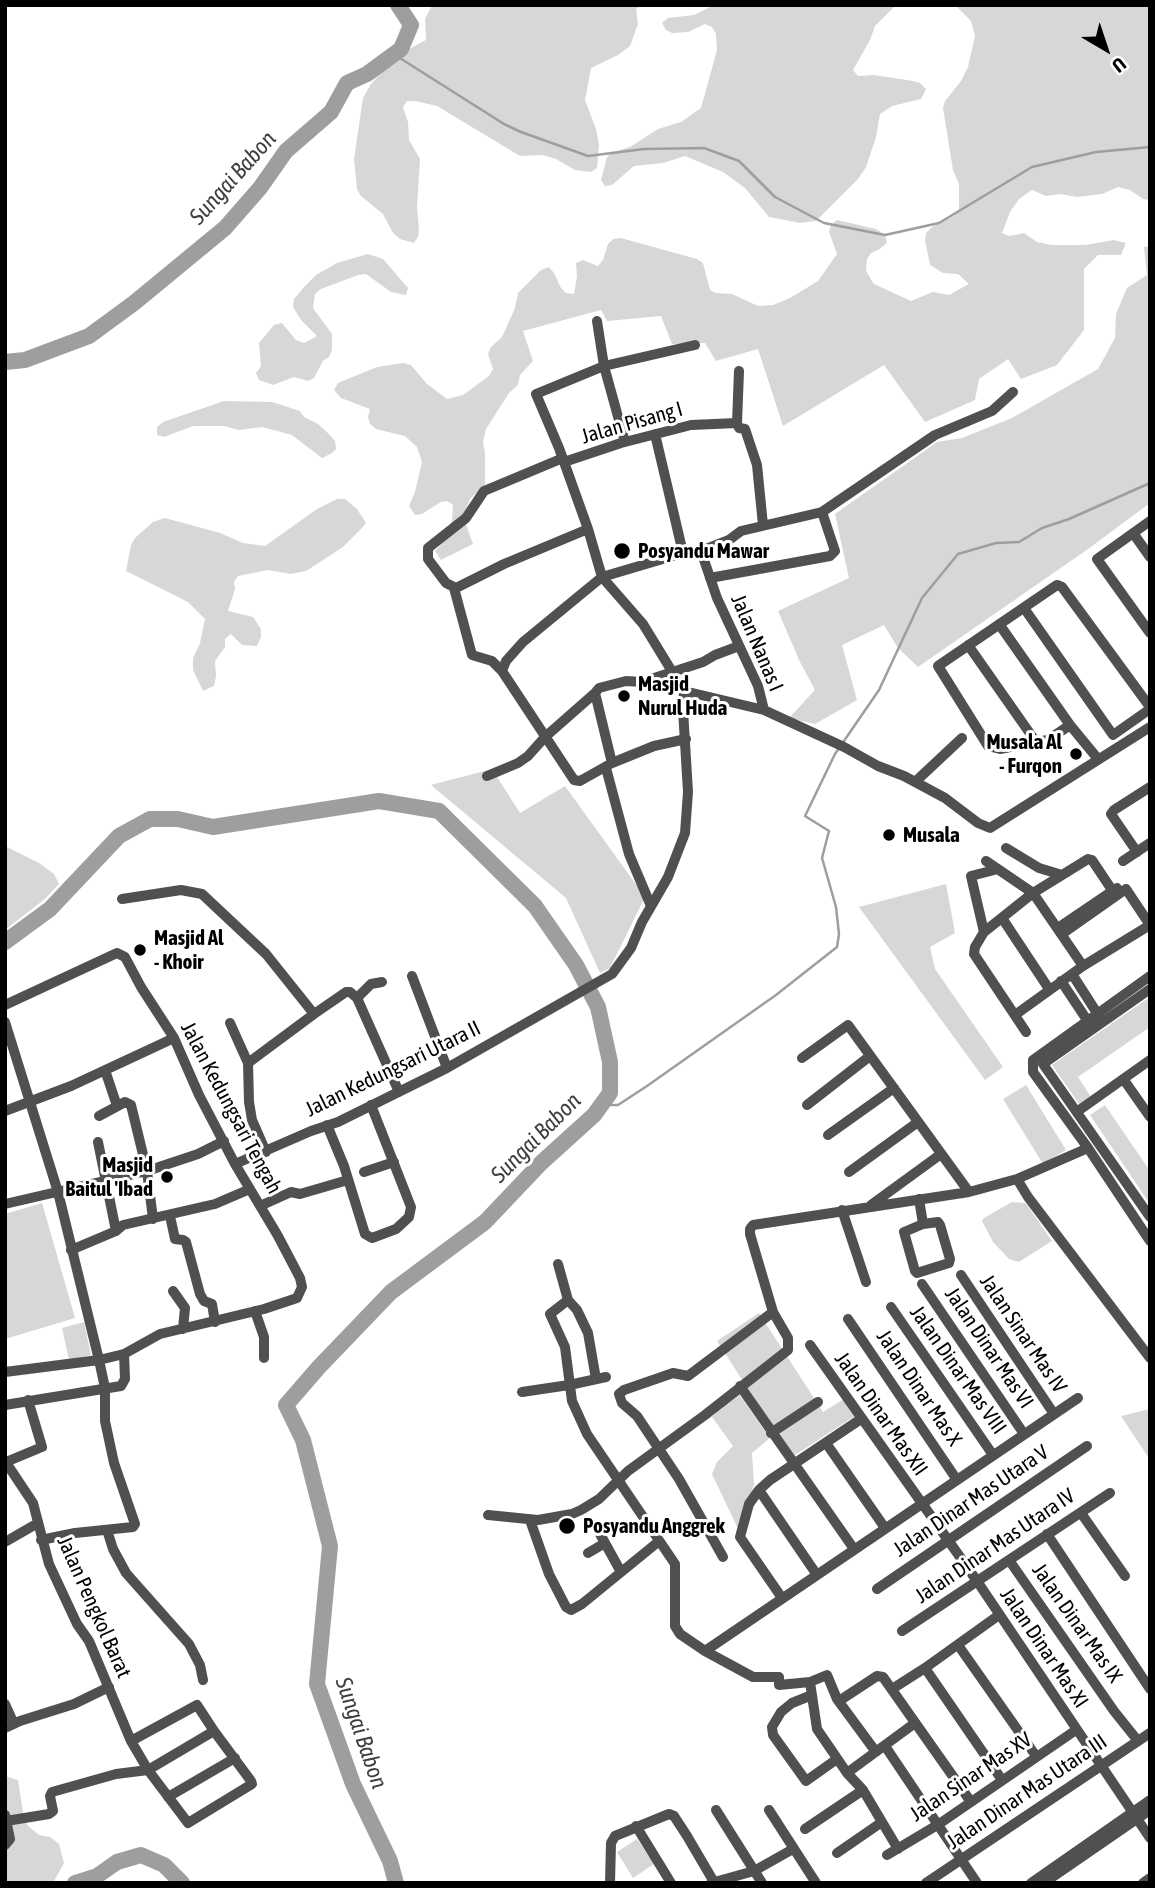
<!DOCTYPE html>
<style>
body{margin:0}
#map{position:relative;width:1155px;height:1888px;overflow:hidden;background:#fff;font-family:"Asap Condensed",sans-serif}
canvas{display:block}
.frame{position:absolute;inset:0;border:7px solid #000;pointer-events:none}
.north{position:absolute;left:1071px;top:14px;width:70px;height:70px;-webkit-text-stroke:5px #fff;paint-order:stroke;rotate:141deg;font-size:19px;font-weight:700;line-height:28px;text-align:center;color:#000}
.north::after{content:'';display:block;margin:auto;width:24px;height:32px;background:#000;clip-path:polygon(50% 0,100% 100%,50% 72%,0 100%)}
</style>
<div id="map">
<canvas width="1155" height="1888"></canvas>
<div class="frame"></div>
<div class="north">U</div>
</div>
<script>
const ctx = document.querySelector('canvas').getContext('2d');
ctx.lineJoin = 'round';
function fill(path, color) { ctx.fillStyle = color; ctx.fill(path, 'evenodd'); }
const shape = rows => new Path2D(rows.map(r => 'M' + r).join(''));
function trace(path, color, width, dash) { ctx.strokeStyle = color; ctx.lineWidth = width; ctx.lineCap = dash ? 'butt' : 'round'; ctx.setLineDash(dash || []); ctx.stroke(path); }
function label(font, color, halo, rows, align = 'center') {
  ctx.font = font + ' "Asap Condensed",sans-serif'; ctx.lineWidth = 6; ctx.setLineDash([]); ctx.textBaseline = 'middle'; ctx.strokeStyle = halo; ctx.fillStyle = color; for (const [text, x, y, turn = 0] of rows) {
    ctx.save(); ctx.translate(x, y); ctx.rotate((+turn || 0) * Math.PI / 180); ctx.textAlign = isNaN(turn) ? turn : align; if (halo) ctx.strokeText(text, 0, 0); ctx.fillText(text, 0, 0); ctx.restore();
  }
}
const green = shape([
 [432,5,643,5,636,9,638,24,630,46,618,55,591,68,585,100,596,129,599,145,597,168,591,172,575,170,556,159,543,155,520,156,437,106,415,101,407,101,403,107,408,122,409,140,420,159,417,207,419,230,418,237,414,243,400,239,393,233,383,214,361,196,357,189,354,159,363,98,371,84,381,73,411,48,426,40,425,19],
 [714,5,896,5,875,26,870,40,853,70,858,76,874,75,913,81,920,83,926,89,921,99,892,106,880,114,876,137,866,167,858,179,816,221,800,223,769,217,745,188,723,172,685,156,663,163,634,166,612,185,605,186,601,180,607,157,613,152,630,147,658,129,681,122,701,108,717,50,716,34,712,27,705,24,688,32,672,33,666,30,662,23,668,18,694,15],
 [955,5,1150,5,1150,200,1143,199,1130,190,1118,187,1102,194,1077,197,1060,194,1046,196,1032,190,1019,199,1010,212,1002,233,1009,236,1024,233,1037,242,1052,245,1085,245,1114,240,1126,243,1121,255,1098,255,1084,269,1084,330,1057,365,1021,379,1008,359,979,379,975,400,925,422,884,365,783,426,758,349,716,361,705,343,672,344,661,316,607,321,601,310,523,331,533,361,520,375,518,385,509,393,486,429,483,442,485,452,485,485,470,499,466,509,466,524,473,544,441,560,435,551,442,544,452,520,453,505,447,501,441,502,422,514,415,515,409,506,415,492,422,462,417,447,405,436,376,429,370,424,368,417,370,409,341,398,334,390,338,383,377,367,403,363,411,365,427,384,447,399,463,395,489,376,493,369,488,354,491,347,502,337,515,308,518,293,541,270,549,267,554,273,561,288,566,293,574,294,577,277,576,263,583,260,598,266,603,260,608,244,613,239,621,238,697,259,703,263,710,290,716,293,732,294,758,306,773,305,790,298,818,281,837,254,829,232,831,225,837,220,876,229,885,235,887,243,878,250,871,253,867,259,866,271,874,284,911,301,933,292,949,295,969,284,958,274,943,273,930,265,925,240,926,233,932,227,954,216,959,210,959,184,953,170,943,108,945,101,961,81,968,67,975,36,971,21],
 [1150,246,1150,503,1088,549,918,667,898,648,884,625,842,645,857,700,815,724,789,718,815,690,800,662,778,611,849,578,835,514,937,442,962,438,1012,418,1098,369,1115,338,1116,314,1127,288,1147,275,1144,247],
 [368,254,383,259,408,288,406,295,391,292,366,274,358,275,321,289,315,294,313,308,332,334,332,350,329,357,323,361,314,378,308,381,294,377,273,385,259,380,256,373,261,366,259,343,274,325,282,323,296,340,304,343,317,336,301,320,293,307,294,299,305,286,316,275,337,263],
 [224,401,272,402,300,411,304,417,318,424,330,435,335,441,336,449,332,453,322,458,292,435,262,427,239,430,224,426,193,426,164,437,157,435,157,427,163,422],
 [337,499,345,499,357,509,366,523,361,529,343,547,306,571,291,574,268,570,238,576,234,582,235,589,228,611,253,617,261,629,261,637,257,646,242,645,231,634,225,639,225,647,215,661,216,676,214,686,203,691,193,670,193,658,200,643,205,619,188,602,126,571,131,545,135,538,153,522,165,518,220,533,243,543,265,546,317,509],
 [492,769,520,813,565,786,645,897,610,968,600,973,566,898,431,785],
 [5,846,39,863,54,874,59,884,45,899,5,930],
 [946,884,955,933,930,947,935,969,1003,1067,985,1080,859,907],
 [1150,997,1150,1027,1078,1077,1091,1097,1080,1105,1052,1065],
 [1026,1085,1066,1150,1043,1164,1003,1099],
 [1105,1105,1150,1171,1150,1204,1090,1115],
 [1012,1202,1025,1203,1027,1205,1052,1241,1019,1262,1009,1259,993,1242,982,1221,984,1218],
 [42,1203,75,1318,5,1339,5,1214],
 [759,1313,823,1412,844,1399,855,1416,792,1457,717,1341],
 [84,1322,91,1355,69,1360,62,1328],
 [738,1393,770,1438,752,1453,754,1485,739,1531,712,1474,717,1462,733,1446,712,1417],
 [1150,1409,1150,1460,1121,1416],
 [5,1776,18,1780,24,1819,28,1826,39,1835,50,1837,59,1844,64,1863,53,1883,5,1883],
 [637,1839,654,1864,633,1878,617,1852]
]);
const stream = shape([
 [395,55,504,124,521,132,588,156,644,149,704,148,739,161,775,197,824,223,885,235,939,223,1032,167,1096,152,1150,147],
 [601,1105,618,1105,647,1086,776,995,837,947,839,934,836,907,822,858,829,831,805,816,835,754,879,690,922,598,958,554,996,543,1019,542,1042,528,1069,519,1150,483]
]);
const river = shape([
 [5,362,25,360,89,336,134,303,225,228,260,188,286,151,331,112,347,83,367,74,401,49,411,25,398,5],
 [5,942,50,909,119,836,150,819,178,819,213,827,379,801,439,811,535,906,576,965,598,1007,610,1062,610,1093,594,1115,541,1163,485,1222,391,1292,319,1367,286,1405,303,1440,330,1546,317,1684,353,1784,390,1861,396,1883],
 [75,1883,97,1876,117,1862,141,1855,164,1865,182,1883]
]);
const street = shape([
 [597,321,604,366,625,442],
 [695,345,604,366,536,394,559,448,588,529,602,577,643,624,684,691,764,710,844,747,878,766,904,776,945,798,978,823,990,828,1150,727],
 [737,423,739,371],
 [655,434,683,553],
 [563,458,484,491,466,518,428,548,428,559,446,583,456,588,504,564,588,529],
 [564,462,621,443,691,425,737,423,739,428,745,429,757,465,763,525],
 [1150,521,1097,559,1150,633],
 [1133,533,1150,557],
 [701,551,717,598,758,686,764,710],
 [710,578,830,556,835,551,822,512],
 [454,588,472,655,492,661,502,671,574,780,580,781,612,763,654,746,686,739],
 [1024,608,1113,735,1150,709],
 [999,624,1070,725,1098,759],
 [968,645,1036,742,1048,740,1070,725],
 [502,671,506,661,523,642,602,577,683,553,701,551,729,540,741,531,822,512,935,435,992,411,1013,392],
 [1036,742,1000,749,988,746,938,666,1057,585,1062,587,1150,707],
 [612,763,595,693,599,688,626,681,642,682,703,662,715,655,739,646],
 [606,768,629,854,651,906],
 [487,776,518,763,528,756,545,737,595,693],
 [915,782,962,738],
 [1006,848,1039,868,1062,875],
 [1137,852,1111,814,1114,810,1150,787],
 [986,861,1033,893,1083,966],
 [1123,861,1150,843],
 [122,899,181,890,202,894,266,954,314,1014,248,1063],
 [1002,918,1049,989],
 [1058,928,1117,888],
 [984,932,971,876,998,869],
 [1062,934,1126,889],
 [1072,974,1097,1013],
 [412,976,447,1068],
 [1061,981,1087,1020],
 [357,998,371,984,382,982],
 [5,1005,117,953,125,957,141,987,174,1038,199,1095,235,1164,278,1236,300,1278,302,1287,297,1298,264,1309,160,1334,124,1354,99,1360,5,1372],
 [314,1014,346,992,350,992,357,998,399,1092],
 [1015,1015,1083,966,1150,925,1126,889],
 [5,1022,58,1192,99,1360,105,1388,105,1421,114,1463,135,1524,133,1527,75,1533,41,1540],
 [230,1023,248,1063,249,1102,252,1120,266,1152],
 [1026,1032,974,954,975,947,984,932,1033,893,1088,859,1092,860,1112,890],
 [802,1058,848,1025,969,1192],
 [1033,1060,1033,1072,1088,1148,1150,1241],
 [1033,1060,1150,976],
 [1043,1064,1150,1217],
 [1043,1064,1150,989],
 [105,1070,117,1106],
 [1124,1080,1150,1117],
 [807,1105,870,1056],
 [5,1111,71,1086,174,1038],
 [1078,1111,1150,1060],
 [99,1116,125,1102,131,1105,147,1171,153,1219],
 [327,1125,344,1166,365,1234,372,1238,396,1229,409,1217,411,1207,371,1105],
 [828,1135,894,1088],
 [98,1142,116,1231],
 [235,1164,311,1131,338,1122,447,1068,612,974,631,948,642,922,668,877,685,833,688,792,683,710,684,691],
 [364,1172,394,1162],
 [849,1172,918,1122],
 [1017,1179,1028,1197,1150,1358],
 [919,1199,923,1224,904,1232,915,1271,917,1273,949,1263,950,1259,940,1225,938,1222,923,1224],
 [5,1204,147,1171,198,1154,224,1141],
 [871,1205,941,1154],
 [260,1206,291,1192,300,1194,348,1180],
 [842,1210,866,1282],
 [170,1216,175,1239,183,1240,186,1242,200,1294,204,1301,212,1304,215,1322],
 [71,1250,116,1231,123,1225,215,1204,250,1189],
 [558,1264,568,1300,577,1310,588,1333,596,1379],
 [961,1275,1054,1414],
 [922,1284,1024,1434],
 [173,1291,185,1308,183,1329],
 [568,1300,550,1314,565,1347,572,1401,587,1434,675,1564,675,1626,680,1634,705,1651,753,1677,779,1677,779,1685,810,1682,827,1675,837,1699,876,1752],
 [891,1307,993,1455],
 [255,1311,264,1337,264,1358],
 [848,1319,957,1480],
 [810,1345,977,1581,1150,1838],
 [740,1386,854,1549],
 [522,1392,569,1385,606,1377],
 [5,1405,121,1386,125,1379,124,1354],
 [771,1433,818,1402],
 [826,1443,885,1528],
 [5,1461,33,1503,49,1564,77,1624,89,1641,131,1741,148,1770,188,1823,252,1784,251,1781,214,1731],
 [6,1462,42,1447,28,1400],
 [759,1490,817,1575],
 [1081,1513,1125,1576],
 [488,1515,538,1520,572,1514,581,1510,599,1499,628,1471,705,1415,788,1350,788,1338,773,1312,750,1234,750,1229,753,1225,969,1192,1017,1179,1088,1148],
 [530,1520,549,1574,566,1607,571,1610,582,1604,658,1542],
 [107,1530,113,1549,126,1573,189,1644,200,1665,203,1680],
 [600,1534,621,1572],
 [1047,1534,1150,1689],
 [5,1542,38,1523],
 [588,1553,605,1543],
 [723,1557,679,1479,637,1416,622,1403,619,1394,624,1390,673,1373,688,1376,773,1312],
 [1009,1560,1114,1711,1138,1741],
 [877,1589,1087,1446],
 [782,1598,740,1537,749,1504,759,1490,770,1480,861,1419],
 [902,1631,1110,1493],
 [958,1645,1036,1756],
 [705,1651,1078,1398],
 [925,1668,1002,1780],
 [810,1682,817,1729,847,1773,863,1790,898,1849],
 [892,1689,925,1668,999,1615],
 [812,1695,792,1703,781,1712,772,1727,773,1735,806,1781,837,1759],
 [839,1701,877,1676,883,1677,971,1802],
 [5,1704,14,1724],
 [5,1728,20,1721,74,1704,109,1687],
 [885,1746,977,1883],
 [847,1773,915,1723],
 [168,1797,235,1758],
 [716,1810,762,1883],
 [769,1810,816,1883],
 [6,1821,49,1814,53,1811,50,1796,52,1792,116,1774,148,1770,214,1731,197,1705,131,1741],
 [636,1826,671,1883],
 [805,1829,863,1790],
 [5,1845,10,1839,5,1815],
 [837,1853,882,1822],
 [887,1855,939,1824,1076,1730],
 [610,1883,611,1843,615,1836,669,1814,674,1816,687,1836,714,1882],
 [711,1883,754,1871,793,1849],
 [926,1883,1150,1733],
 [1031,1883,1150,1800],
 [1044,1883,1150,1810],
 [1143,1883,1150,1878]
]);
const markers = [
 [622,551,9,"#000"],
 [624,696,7,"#000"],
 [1076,754,7,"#000"],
 [889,835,7,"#000"],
 [140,950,7,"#000"],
 [167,1177,7,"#000"],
 [567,1526,9,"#000"]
];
const streetNames = [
 ["Jalan Pisang I",632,423,-16],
 ["Jalan Nanas I",757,643,67],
 ["Jalan Kedungsari Utara II",393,1069,-26],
 ["Jalan Kedungsari Tengah",231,1108,62],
 ["Jalan Sinar Mas IV",1023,1334,56],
 ["Jalan Dinar Mas VI",989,1348,56],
 ["Jalan Dinar Mas VIII",958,1370,55],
 ["Jalan Dinar Mas X",919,1388,56],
 ["Jalan Dinar Mas XII",881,1414,55],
 ["Jalan Dinar Mas Utara V",971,1501,-34],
 ["Jalan Dinar Mas Utara IV",995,1546,-34],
 ["Jalan Pengkol Barat",94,1607,66],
 ["Jalan Dinar Mas IX",1077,1623,55],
 ["Jalan Dinar Mas XI",1044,1648,56],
 ["Jalan Sinar Mas XV",971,1777,-34],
 ["Jalan Dinar Mas Utara III",1027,1792,-34]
];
const poiNames = [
 ["Posyandu Mawar",638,551],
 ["Masjid",638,684],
 ["Nurul Huda",638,708],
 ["Musala Al",1062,742,"right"],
 ["- Furqon",1062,766,"right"],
 ["Musala",903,835],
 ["Masjid Al",154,938],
 ["- Khoir",154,962],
 ["Masjid",153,1165,"right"],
 ["Baitul 'Ibad",153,1189,"right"],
 ["Posyandu Anggrek",583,1526]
];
const waterNames = [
 ["Sungai Babon",233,178,-48],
 ["Sungai Babon",536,1138,-45],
 ["Sungai Babon",361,1733,71]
];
fill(green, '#d7d7d7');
trace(stream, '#9e9e9e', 2.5);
trace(river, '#9e9e9e', 16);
trace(street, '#505050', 10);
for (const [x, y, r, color] of markers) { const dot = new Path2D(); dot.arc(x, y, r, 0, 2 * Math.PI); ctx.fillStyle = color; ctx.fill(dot); trace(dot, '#fff', 2.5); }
label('21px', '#000', '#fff', streetNames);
label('bold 21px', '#000', '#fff', poiNames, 'left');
label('italic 23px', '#3f3f3f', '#fff', waterNames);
</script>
